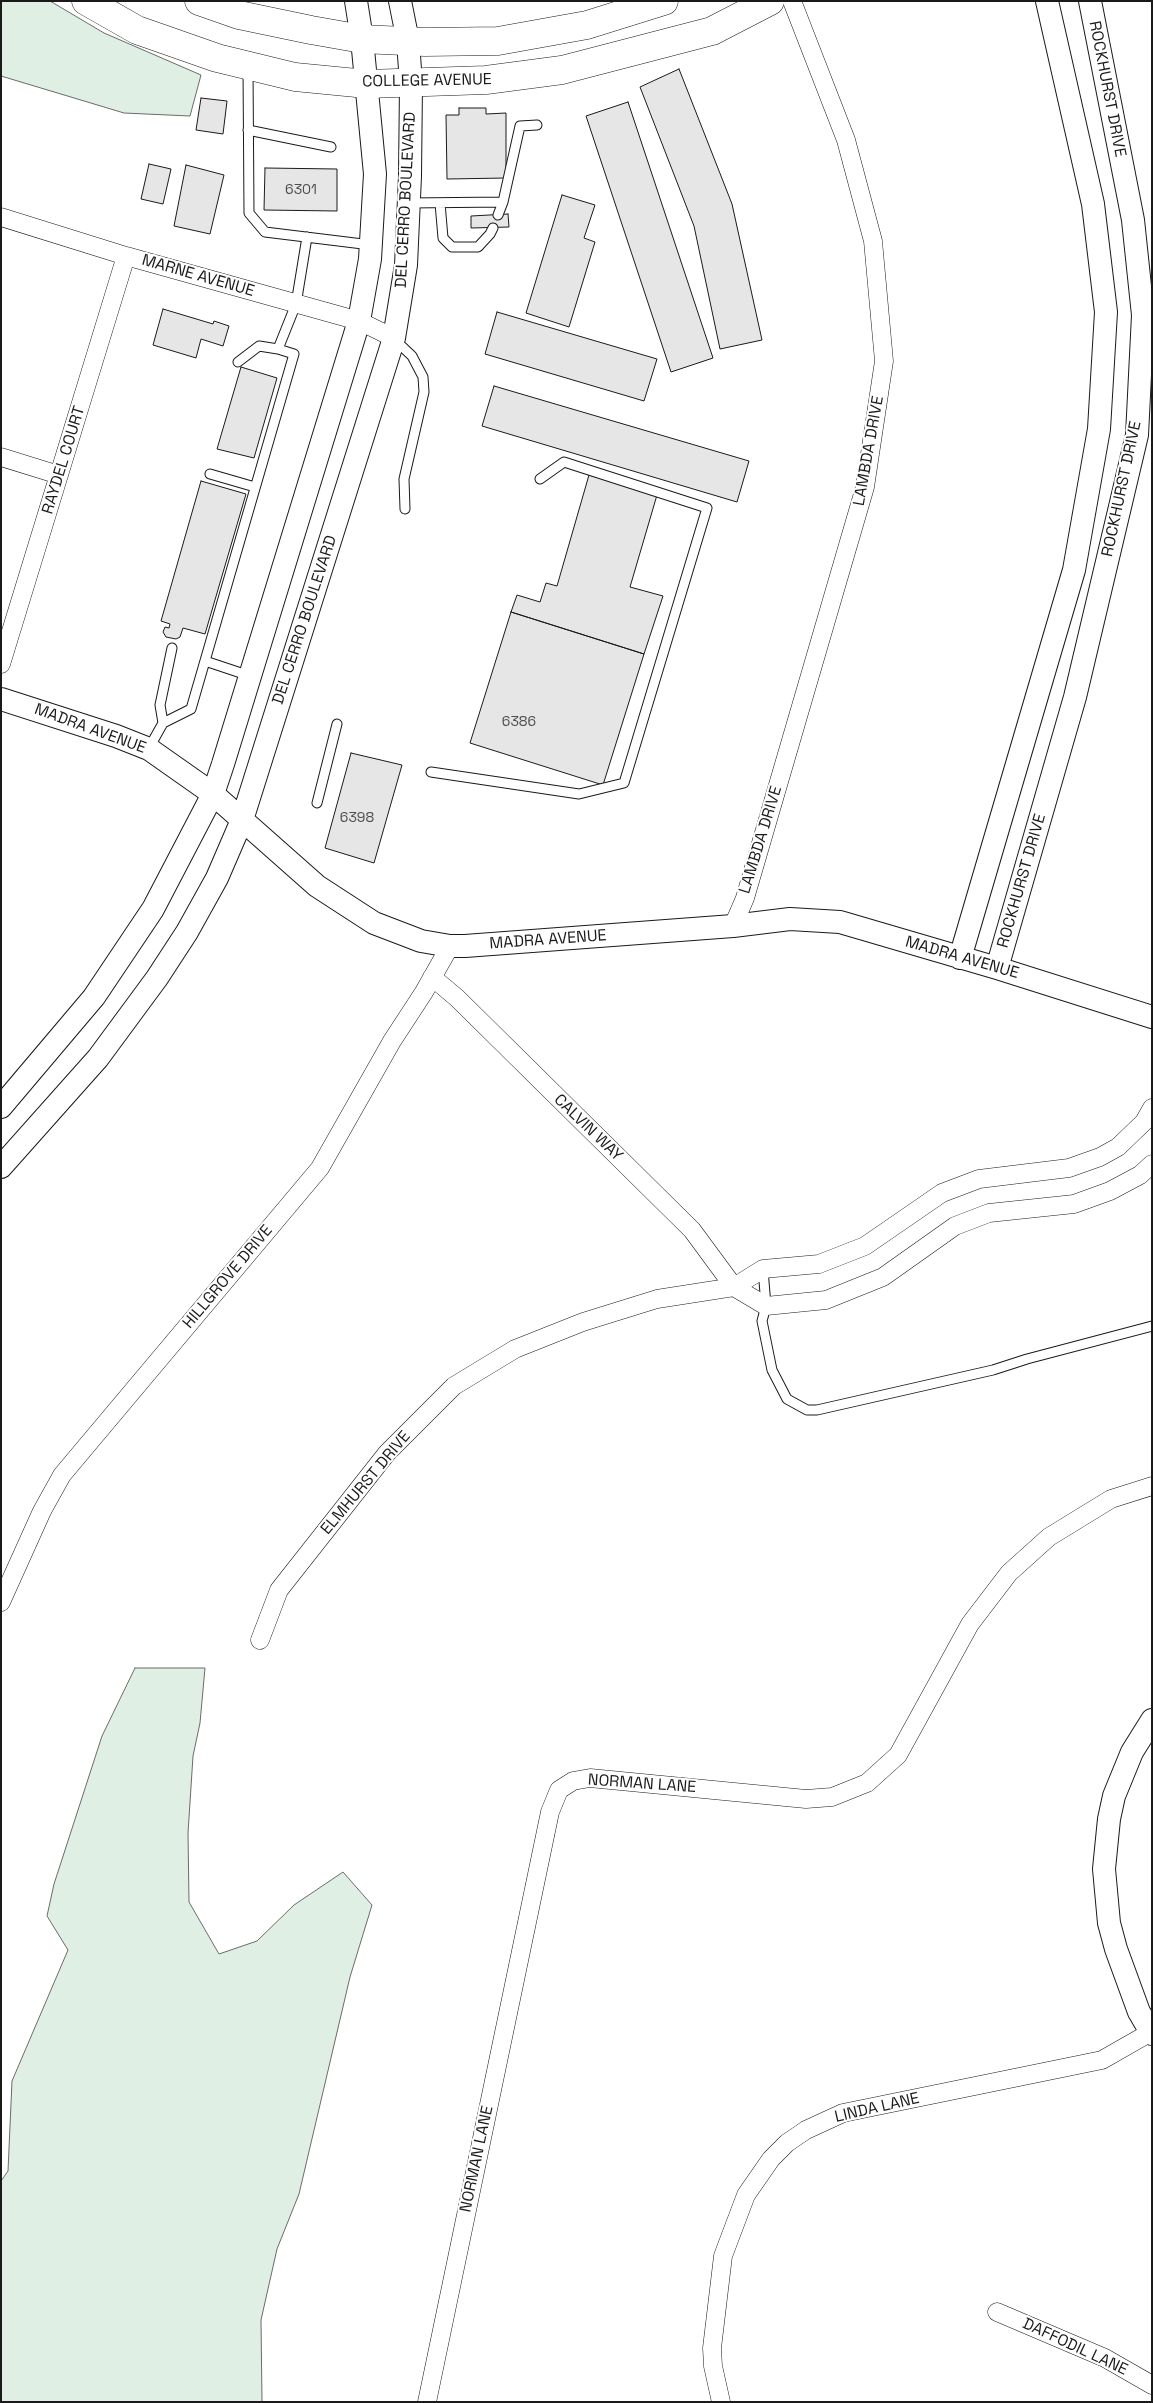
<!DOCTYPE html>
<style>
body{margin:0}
#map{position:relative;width:1153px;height:2403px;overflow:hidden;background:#fff;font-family:"Space Grotesk",sans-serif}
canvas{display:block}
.frame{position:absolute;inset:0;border:2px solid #1a1a1a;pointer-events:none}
</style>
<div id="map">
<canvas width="1153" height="2403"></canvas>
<div class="frame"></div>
</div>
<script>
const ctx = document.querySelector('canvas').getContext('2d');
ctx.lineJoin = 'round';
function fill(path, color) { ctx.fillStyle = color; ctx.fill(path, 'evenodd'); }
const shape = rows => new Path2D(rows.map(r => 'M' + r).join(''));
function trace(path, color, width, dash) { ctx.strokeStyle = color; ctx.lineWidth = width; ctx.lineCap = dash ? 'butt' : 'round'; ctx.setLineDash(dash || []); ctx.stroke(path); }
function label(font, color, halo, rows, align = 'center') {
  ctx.font = font + ' "Space Grotesk",sans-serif'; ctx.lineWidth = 4; ctx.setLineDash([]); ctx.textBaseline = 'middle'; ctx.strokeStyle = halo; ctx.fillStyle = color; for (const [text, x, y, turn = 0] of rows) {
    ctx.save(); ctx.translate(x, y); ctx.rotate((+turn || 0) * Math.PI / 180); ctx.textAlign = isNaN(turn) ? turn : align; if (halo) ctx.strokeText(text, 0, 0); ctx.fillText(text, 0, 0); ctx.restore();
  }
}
const green = shape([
 [1,1,50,1,104,33,201,75,190,116,124,113,1,76,1,1],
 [135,1668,205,1668,200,1723,193,1756,188,1833,189,1902,219,1954,257,1941,294,1905,343,1872,372,1905,350,1977,299,2194,277,2249,261,2320,262,2402,1,2402,1,2181,8,2171,12,2081,68,1950,47,1916,54,1884,102,1736,135,1668]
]);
const building = shape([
 [679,69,732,204,762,340,720,349,694,226,640,87,679,69],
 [201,98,227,101,223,134,196,130,201,98],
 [628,102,713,358,671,372,586,116,628,102],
 [459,108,486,108,486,114,506,113,506,178,447,179,446,115,459,115,459,108],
 [149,164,171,169,163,204,141,199,149,164],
 [186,165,224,175,210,234,174,226,186,165],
 [265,168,337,169,337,211,264,210,265,168],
 [562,195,595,205,584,238,595,242,569,327,526,313,562,195],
 [508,214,509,227,471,228,471,216,508,214],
 [163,309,213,324,214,321,229,326,223,346,201,339,196,358,153,345,163,309],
 [497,312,657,359,644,401,485,354,497,312],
 [241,367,277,378,254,458,217,449,241,367],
 [494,386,749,461,737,502,482,426,494,386],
 [589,475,657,495,630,587,663,596,644,654,511,612,517,595,540,602,546,583,557,586,589,475],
 [201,481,246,494,205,634,183,628,180,637,176,639,166,637,163,632,165,627,169,628,170,624,161,621,201,481],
 [511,612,644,654,603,785,470,743,511,612],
 [351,753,402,765,374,863,325,848,351,753]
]);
const service = shape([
 [248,68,249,213,265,232,371,245],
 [248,130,331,147],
 [409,203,503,202,520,126,537,125],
 [440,203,443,238,452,247,478,247,490,234,493,228],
 [498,215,503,202],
 [394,339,412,356,423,377,424,392,404,479,405,509],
 [278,349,296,304,307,237],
 [210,474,255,487],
 [205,661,250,676],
 [163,723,160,705,172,648],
 [149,748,163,723,191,709,294,354,278,349,259,346,238,362],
 [431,772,579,794,624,783,707,508,564,462,540,479],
 [317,803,337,724],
 [763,1269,766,1306,762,1321,772,1370,787,1399,807,1410,817,1410,993,1370,1027,1359,1152,1326]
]);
const minor = shape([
 [1,217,126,256,359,321,394,338],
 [1,457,59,475],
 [1,664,126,256],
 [733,926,745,898,865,487,884,361,873,241,846,140,792,1],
 [432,977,457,998,692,1230,734,1287,766,1306,826,1300,883,1277,955,1226,989,1213,1074,1204,1110,1191,1140,1175,1152,1164],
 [1,1602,42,1511,62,1475,320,1168,392,1041,424,992,450,946],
 [260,1640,279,1590,387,1453,454,1386,515,1349,583,1322,657,1299,734,1287,763,1269,819,1264,865,1246,942,1193,979,1179,1069,1168,1100,1157,1118,1147,1144,1122,1152,1108],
 [997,2312,1105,2358,1152,2385],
 [427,2402,550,1812,559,1790,573,1781,590,1778,806,1799,832,1797,867,1783,898,1755,970,1624,1009,1573,1049,1537,1111,1499,1152,1486],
 [721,2402,713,2366,712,2348,723,2256,746,2195,771,2159,787,2143,806,2130,843,2113,1102,2060,1151,2032]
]);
const tertiary = shape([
 [1,699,116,736,149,749,213,794,317,886,374,923,421,941,450,946,465,946,733,926,790,919,840,922,997,968,1152,1017],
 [960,958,1074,570,1099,429,1106,312,1093,204,1047,1],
 [997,968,1075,697,1137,435,1143,315,1133,220,1090,1],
 [1,1107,94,997,153,909,213,794,223,764,359,321,370,259,375,174,362,39,356,1],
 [1,1167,98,1058,157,978,187,932,217,878,242,820,394,338,406,265,410,176,411,84,408,41,400,1],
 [1152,1720,1132,1752,1114,1796,1109,1819,1104,1869,1109,1923,1116,1949,1139,2012,1152,2034]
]);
const primary = shape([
 [86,1,137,30,217,58,295,77,367,84,486,80,562,70,712,31,770,1],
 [199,1,239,15,311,30,362,39,425,42,498,41,587,25,664,1]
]);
const numberNames = [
 ["6301",301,190],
 ["6386",519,722],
 ["6398",357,818]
];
const streetNames = [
 ["COLLEGE AVENUE",427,81,-1],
 ["ROCKHURST DRIVE",1107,89,79],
 ["DEL CERRO BOULEVARD",406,200,-87],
 ["MARNE AVENUE",198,276,16],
 ["LAMBDA DRIVE",869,451,-80],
 ["RAYDEL COURT",64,460,-73],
 ["ROCKHURST DRIVE",1122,489,-78],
 ["DEL CERRO BOULEVARD",305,620,-72],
 ["MADRA AVENUE",90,729,20],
 ["LAMBDA DRIVE",761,840,-73],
 ["ROCKHURST DRIVE",1022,881,-74],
 ["MADRA AVENUE",548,940,-4],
 ["MADRA AVENUE",962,958,16],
 ["CALVIN WAY",588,1128,44],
 ["HILLGROVE DRIVE",228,1277,-50],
 ["ELMHURST DRIVE",366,1483,-50],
 ["NORMAN LANE",642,1784,4],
 ["LINDA LANE",877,2108,-13],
 ["NORMAN LANE",477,2159,-78],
 ["DAFFODIL LANE",1075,2347,25]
];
fill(green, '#e0efe3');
trace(green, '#6a6a6a', 1);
fill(building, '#e6e6e6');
trace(building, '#1a1a1a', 1);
trace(service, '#1a1a1a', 11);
trace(minor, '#1a1a1a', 19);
trace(tertiary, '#1a1a1a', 24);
trace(primary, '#1a1a1a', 29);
trace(service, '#fff', 9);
trace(minor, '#fff', 18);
trace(tertiary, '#fff', 22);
trace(primary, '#fff', 28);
label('14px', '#4d4d4d', null, numberNames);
label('16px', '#1a1a1a', '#fff', streetNames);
</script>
